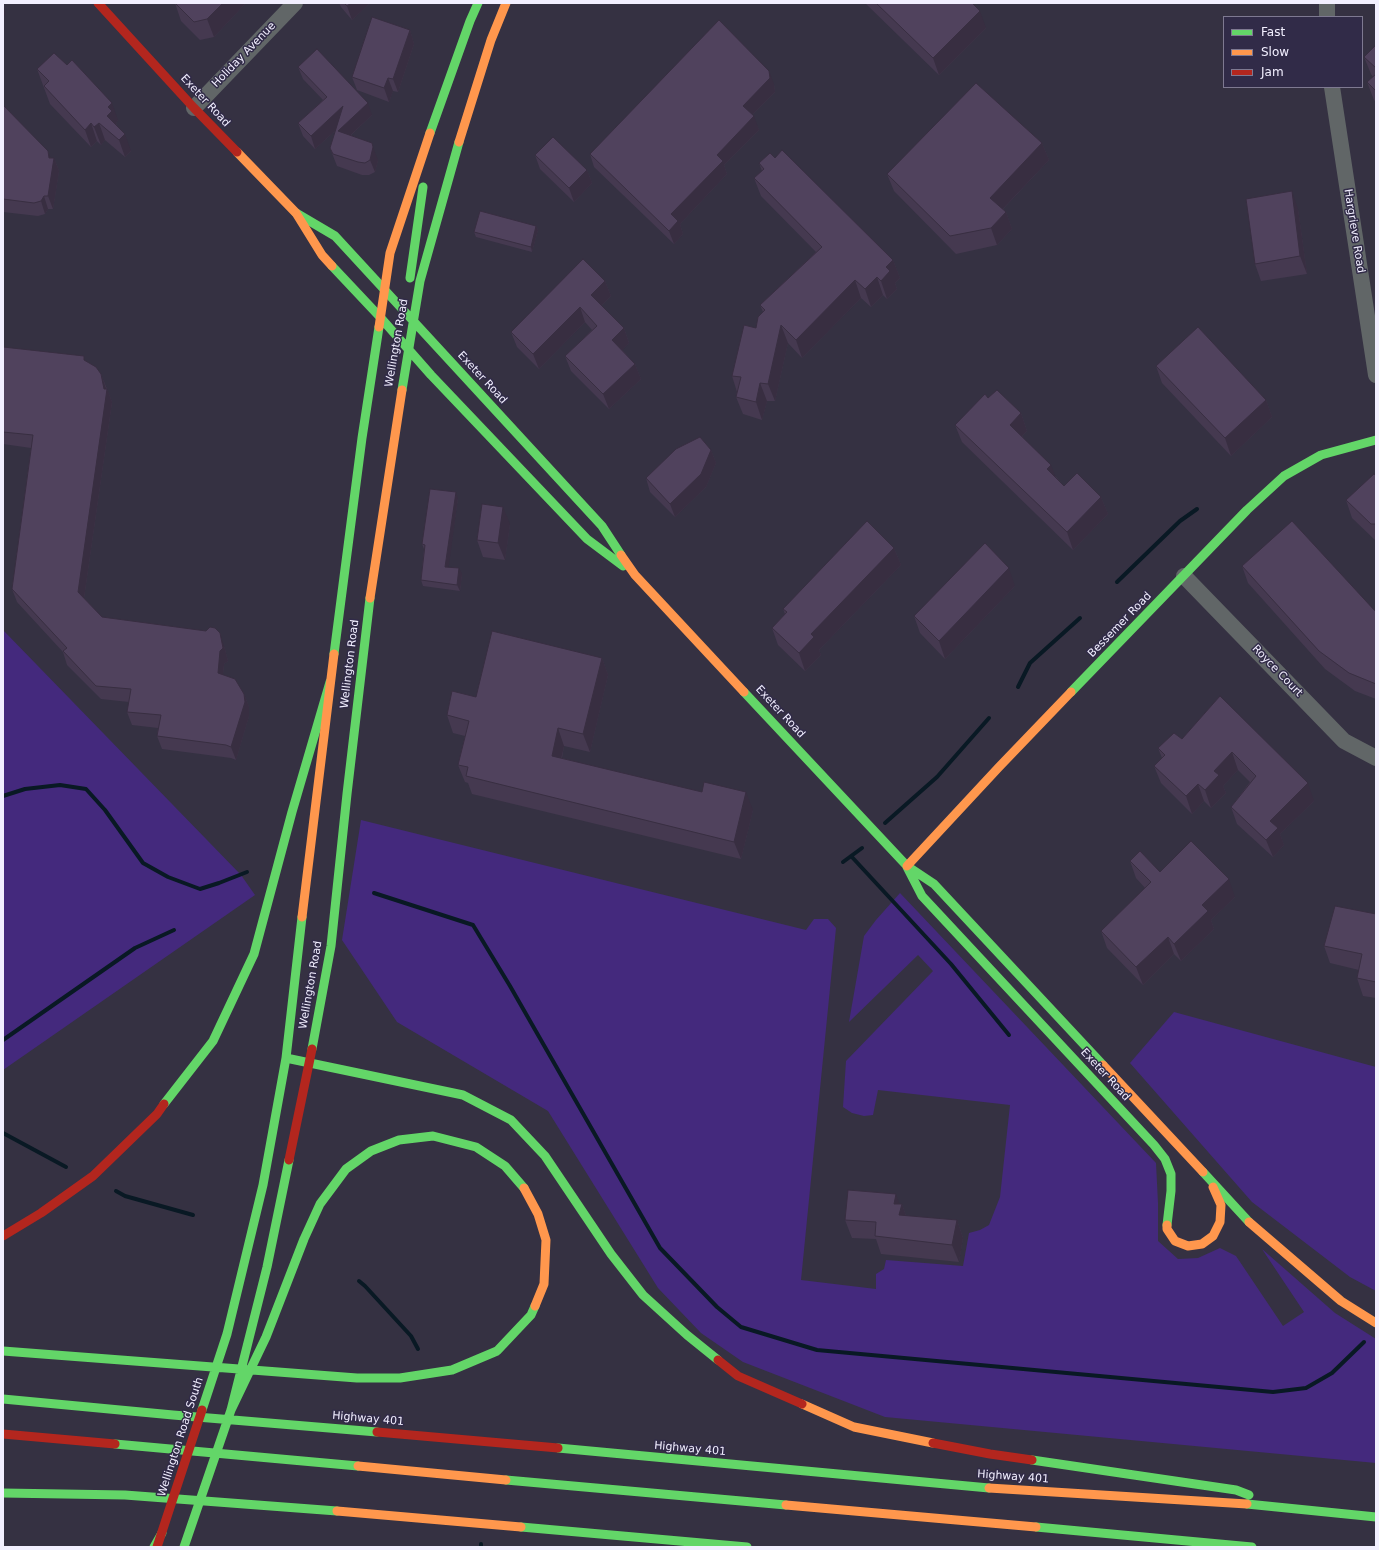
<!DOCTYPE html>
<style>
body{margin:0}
#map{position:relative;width:1379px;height:1550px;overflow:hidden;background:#353142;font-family:"DejaVu Sans",sans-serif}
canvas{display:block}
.frame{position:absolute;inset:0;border:4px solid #f2efff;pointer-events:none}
.legend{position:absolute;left:1223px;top:16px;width:140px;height:72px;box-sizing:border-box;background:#312b48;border:1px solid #7e7991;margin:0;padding:5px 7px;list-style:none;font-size:12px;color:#f2efff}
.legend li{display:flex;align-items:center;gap:8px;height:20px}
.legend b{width:20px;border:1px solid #7e7991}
</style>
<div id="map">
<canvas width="1379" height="1550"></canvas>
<div class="frame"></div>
<ul class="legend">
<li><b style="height:5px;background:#63d668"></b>Fast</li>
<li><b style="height:5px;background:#ff974d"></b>Slow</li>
<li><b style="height:5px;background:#b3261e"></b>Jam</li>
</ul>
</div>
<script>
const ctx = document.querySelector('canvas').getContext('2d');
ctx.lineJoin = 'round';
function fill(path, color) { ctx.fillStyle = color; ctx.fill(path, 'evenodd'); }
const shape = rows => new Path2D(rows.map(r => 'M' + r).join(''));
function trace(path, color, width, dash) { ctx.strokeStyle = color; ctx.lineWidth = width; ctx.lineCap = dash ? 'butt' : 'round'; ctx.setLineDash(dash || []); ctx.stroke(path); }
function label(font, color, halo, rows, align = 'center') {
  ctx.font = font + ' "DejaVu Sans",sans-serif'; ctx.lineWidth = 3; ctx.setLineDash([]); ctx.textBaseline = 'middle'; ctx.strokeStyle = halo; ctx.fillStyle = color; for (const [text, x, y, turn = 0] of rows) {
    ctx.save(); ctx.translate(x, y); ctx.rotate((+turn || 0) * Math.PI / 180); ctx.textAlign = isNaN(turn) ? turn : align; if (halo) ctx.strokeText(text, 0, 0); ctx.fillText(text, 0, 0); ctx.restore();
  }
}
const green = shape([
 [3,630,241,875,255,895,3,1070],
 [361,820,806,930,814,919,828,919,836,928,801,1280,876,1289,876,1274,884,1269,886,1260,963,1266,969,1233,980,1230,989,1225,1000,1197,1010,1105,878,1090,873,1115,864,1116,852,1113,843,1107,846,1061,933,971,918,955,849,1022,864,936,876,920,900,893,1156,1163,1158,1203,1158,1241,1178,1259,1198,1258,1220,1248,1236,1256,1283,1326,1304,1312,1262,1249,1335,1313,1376,1339,1376,1463,885,1417,743,1362,701,1333,658,1288,548,1111,397,1022,342,940],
 [1174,1012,1376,1067,1376,1291,1350,1277,1252,1202,1130,1063]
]);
const stream = shape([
 [1117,582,1180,521,1197,509],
 [1018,687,1030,663,1080,618],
 [3,796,25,789,60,785,86,789,105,810,143,863,168,877,200,889,219,883,247,872],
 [885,823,937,777,989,718],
 [851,856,951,964,1009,1035],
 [843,862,862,848],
 [374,893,473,925,510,986,660,1248,717,1307,741,1327,817,1350,1273,1392,1306,1388,1332,1373,1364,1342],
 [3,1040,135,948,174,930],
 [3,1133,66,1167],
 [116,1191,125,1196,193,1215],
 [359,1281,365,1286,411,1336,418,1349],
 [481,1544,481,1547]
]);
const street = shape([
 [1327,17,1327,3],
 [1332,87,1376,375],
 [194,108,295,3],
 [1184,576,1344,741,1376,758]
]);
const fast = shape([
 [430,133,470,21,478,3],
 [296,213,335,236,602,526,621,555],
 [332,266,380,317,431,375,587,539,623,566],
 [410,278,423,187],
 [402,390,420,281,459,142],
 [334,654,362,438,379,327],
 [744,692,907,866,934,884,1103,1065],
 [1071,692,1247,510,1284,476,1321,455,1376,440],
 [907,867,922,896,1154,1145,1165,1159,1171,1174,1171,1191,1167,1225],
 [312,1049,331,946,347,794,370,598],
 [286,1058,463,1095,511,1120,545,1156,611,1254,643,1295,687,1335,718,1360],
 [164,1104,213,1041,254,954,292,812,330,682],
 [1203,1172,1249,1222],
 [3,1351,357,1378,400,1378,452,1370,497,1351,531,1315,535,1306],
 [3,1399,173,1415,377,1432],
 [202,1410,227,1334,263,1185,286,1058,302,917],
 [231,1410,266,1337,304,1239,320,1204,346,1169,371,1151,399,1140,433,1136,476,1147,505,1166,524,1188],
 [115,1444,358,1466],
 [558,1448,989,1488],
 [1032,1460,1236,1490,1249,1495],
 [506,1480,786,1505],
 [3,1493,125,1495,337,1511],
 [1247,1504,1376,1517],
 [521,1527,747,1547],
 [1036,1527,1252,1547],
 [154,1547,162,1533],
 [184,1547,231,1410,267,1267,289,1160]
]);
const slow = shape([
 [459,142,491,40,506,3],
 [237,152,296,213,322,255,332,266],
 [379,327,390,253,430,133],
 [621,555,635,575,744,692],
 [370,598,402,390],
 [907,866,999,767,1071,692],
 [302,917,334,654],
 [1103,1065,1203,1172],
 [524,1188,538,1214,546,1240,544,1284,535,1306],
 [1249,1222,1341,1301,1376,1323],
 [1167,1225,1167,1229,1175,1241,1188,1246,1202,1244,1213,1236,1220,1222,1221,1205,1213,1187],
 [802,1404,854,1427,933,1443],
 [358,1466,506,1480],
 [989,1488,1247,1504],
 [786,1505,1036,1527],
 [337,1511,521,1527]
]);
const jam = shape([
 [98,3,194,108,237,152],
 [289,1160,312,1049],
 [3,1236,41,1213,93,1176,157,1114,164,1104],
 [718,1360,738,1376,802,1404],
 [377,1432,558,1448],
 [3,1434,115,1444],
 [933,1443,990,1454,1032,1460],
 [157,1547,202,1410]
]);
const wall = shape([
 [175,3,246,3,214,37,200,40,181,21],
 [339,3,370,3,352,20,341,7],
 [865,3,972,3,986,28,939,75],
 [410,30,414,44,398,92,393,91,389,102,357,90,352,77],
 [1376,45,1376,102,1374,100,1367,82,1373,77,1371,74,1364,57],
 [298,67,372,115,351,135,378,160,375,172,369,175,362,175,337,166,330,148,336,130,315,149,303,136,298,123,323,100,303,79],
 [37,69,118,120,116,123,117,126,131,151,125,157,105,140,101,145,97,141,91,147,50,104],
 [774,84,775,92,752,115,759,130,724,165,727,174,680,224,683,234,674,244,594,167,590,154],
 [3,105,51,158,54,158,59,171,53,209,48,209,45,214,38,216,3,212],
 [1042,143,1049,160,1003,209,1006,212,1012,229,997,245,956,254,894,191,887,174],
 [535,155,587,170,592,183,574,202,540,169],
 [775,158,893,260,900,278,895,283,897,289,887,299,883,295,871,307,861,298,802,358,788,343,775,401,767,401,762,420,743,414,736,397,737,392,732,376,756,328,763,312,760,305,816,252,761,196,754,178,762,171,759,163],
 [1298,209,1307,274,1261,281,1255,264],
 [536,226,538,230,532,252,476,237,474,232],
 [605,281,611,296,601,306,624,328,629,343,622,350,635,364,641,379,609,409,571,371,565,356,592,330,585,322,539,369,517,347,511,332],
 [3,347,87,362,101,374,112,402,84,598,102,617,224,646,228,661,224,664,223,675,244,694,249,707,249,716,236,760,231,758,162,749,157,736,158,728,132,725,127,712,129,702,101,699,67,665,63,652,17,602,12,589,31,448,3,444],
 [1156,366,1266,400,1272,417,1231,456,1162,383],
 [988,398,1021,413,1027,431,1022,436,1056,477,1064,486,1101,497,1108,514,1073,550,962,442,955,425],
 [711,450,716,463,706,487,675,517,650,492,646,478],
 [1376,476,1376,541,1352,518,1346,500],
 [458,498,448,567,462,574,460,591,423,586,421,580,424,549,422,544],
 [510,524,505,560,483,557,477,540],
 [894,548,901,565,819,650,821,655,805,671,778,645,772,628,785,614,783,609],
 [1242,566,1376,612,1376,699,1355,691,1325,669,1248,583],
 [1015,586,945,659,920,633,914,616],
 [602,658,608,675,590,752,564,746,562,758,753,810,741,859,472,794,468,783,465,782,458,765,465,736,453,733,447,715,476,697],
 [1220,696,1314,801,1280,834,1284,845,1273,857,1237,824,1231,807,1250,782,1238,770,1223,786,1226,793,1211,808,1204,801,1192,814,1161,783,1154,766,1162,758,1158,748,1182,739],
 [1130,861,1160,872,1235,897,1211,920,1214,929,1181,961,1174,954,1143,985,1107,948,1101,931,1145,888,1136,878],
 [1376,914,1376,998,1363,996,1357,978,1359,970,1330,963,1324,946],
 [900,1204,902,1204,906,1216,957,1220,963,1238,959,1262,881,1254,876,1239,852,1238,845,1220]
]);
const shadedWall = shape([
 [223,3,246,3,214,37,207,19],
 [351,3,370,3,352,20,347,6],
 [3,6,6,14,3,18],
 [980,11,986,28,939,75,933,58],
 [410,30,414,44,398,92,393,79],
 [769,71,774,84,775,92,747,120,743,106],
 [388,78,393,91,389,102,384,88],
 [112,103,118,120,116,123,118,129,107,116,108,107],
 [368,103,372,115,342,143,338,131],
 [343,106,348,119,315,149,311,136],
 [754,116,759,130,724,165,727,174,680,224,683,234,674,244,669,231,671,214,717,155],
 [91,123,97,141,91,147,85,130],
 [99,123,105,140,101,145,94,127],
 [125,134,131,151,125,157,119,140],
 [1042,143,1049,160,997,215,990,198],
 [373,147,378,160,375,172,370,160],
 [48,151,53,164,54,158,59,171,53,209,48,196,49,158],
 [587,170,592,183,574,202,569,188],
 [1292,191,1298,209,1307,274,1300,256],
 [44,196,48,209,45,214,41,201],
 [1006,212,1012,229,997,245,991,228],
 [536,226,538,230,532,252,531,247],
 [893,260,900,278,895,283,897,289,887,299,881,281,886,267],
 [877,277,883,295,871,307,865,289],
 [855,280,861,298,802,358,796,340],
 [605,281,611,296,596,311,591,295],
 [580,307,585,322,539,369,533,354],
 [781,325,788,343,775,401,768,384],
 [624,328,629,343,618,355,612,340],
 [635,364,641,379,609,409,603,394],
 [101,374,107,391,107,389,112,402,83,605,78,592,104,389],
 [760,383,767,401,762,420,756,402],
 [1266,400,1272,417,1231,456,1225,438],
 [1021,413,1027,431,1016,442,1010,425],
 [711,450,716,463,706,487,675,517,670,504],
 [1051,465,1058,483,1047,469],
 [456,492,458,498,448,572,445,567],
 [1101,497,1108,514,1073,550,1067,532],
 [503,507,510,524,505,560,498,543],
 [894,548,901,565,819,650,821,655,805,671,799,653,811,634],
 [459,568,462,574,460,591,457,585],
 [1009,568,1015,586,945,659,939,641],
 [220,633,224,646,228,661,224,664,222,686,218,673],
 [602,658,608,675,590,752,583,734],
 [244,694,249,707,249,716,236,760,231,747],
 [558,728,564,746,558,773,552,756],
 [1232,752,1238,770,1223,786,1226,793,1211,808,1205,790,1214,771],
 [1308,783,1314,801,1280,834,1284,845,1273,857,1266,840,1270,821],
 [1198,784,1204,801,1192,814,1186,796],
 [746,792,753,810,741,859,734,842],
 [1229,879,1235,897,1211,920,1214,929,1181,961,1174,944,1202,905],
 [1168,937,1174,954,1143,985,1136,967],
 [896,1194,901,1208,902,1204,908,1222,901,1220,894,1204],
 [957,1220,963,1238,959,1262,952,1245]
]);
const building = shape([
 [175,3,223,3,207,19,194,22,175,3],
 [344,3,351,3,347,6,344,3],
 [876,3,972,3,980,11,933,58,876,3],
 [372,17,410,30,393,79,388,78,384,88,352,77,372,17],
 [719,20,769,71,770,78,743,106,754,116,717,155,723,161,671,214,678,221,669,231,590,154,719,20],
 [1376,45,1376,68,1364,57,1376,45],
 [317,49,368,103,338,131,372,143,373,147,370,160,365,163,358,162,333,154,330,148,343,106,311,136,298,123,327,97,298,67,317,49],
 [54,53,67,65,72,60,112,103,108,107,112,111,107,116,125,134,119,140,99,123,94,127,91,123,85,130,44,86,49,81,37,69,54,53],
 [1376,74,1376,91,1367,82,1376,74],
 [976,83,1042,143,990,198,1006,212,991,228,950,236,887,174,976,83],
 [3,105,48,151,49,158,54,158,48,196,44,196,41,201,34,203,3,199,3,105],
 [553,137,587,170,569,188,535,155,553,137],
 [782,150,893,260,886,267,890,271,881,281,877,277,865,289,855,280,796,340,781,325,768,384,760,383,756,402,736,397,741,377,732,376,744,325,756,328,758,317,765,310,760,305,822,247,754,178,764,169,759,163,770,153,775,158,782,150],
 [1292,191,1300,256,1255,264,1246,199,1292,191],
 [480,211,536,226,531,247,474,232,480,211],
 [583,259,605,281,591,295,624,328,612,340,635,364,603,394,565,356,597,326,580,307,533,354,511,332,583,259],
 [1198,327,1266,400,1225,438,1156,366,1198,327],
 [3,347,84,356,84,360,96,367,101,374,104,389,107,389,78,592,102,617,206,631,210,627,215,628,220,633,223,648,220,651,218,673,235,679,244,694,245,702,231,747,226,745,157,736,161,715,127,712,131,689,96,686,63,651,67,648,12,589,33,435,3,432,3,347],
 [997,390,1021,413,1010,425,1051,465,1047,469,1064,486,1077,473,1101,497,1067,532,955,425,985,394,988,398,997,390],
 [700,437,711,450,701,474,670,504,646,478,676,449,700,437],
 [1374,474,1376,476,1376,524,1371,524,1346,500,1374,474],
 [430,489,456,492,445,567,459,568,457,585,421,580,425,545,422,544,430,489],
 [482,504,503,507,498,543,477,540,482,504],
 [867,521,894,548,811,634,814,637,799,653,772,628,787,612,783,609,867,521],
 [1292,521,1376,612,1376,684,1349,673,1319,651,1242,566,1292,521],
 [985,543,1009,568,939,641,914,616,985,543],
 [492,631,602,658,583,734,558,728,552,756,702,792,704,782,746,792,734,842,466,776,468,767,458,765,469,721,447,715,452,691,476,697,492,631],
 [1220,696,1308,783,1270,821,1278,828,1266,840,1231,807,1256,776,1232,752,1214,771,1219,775,1205,790,1198,784,1186,796,1154,766,1165,755,1158,748,1174,733,1182,739,1220,696],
 [1191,841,1229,879,1202,905,1208,911,1174,944,1168,937,1136,967,1101,931,1151,882,1130,861,1140,851,1160,872,1191,841],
 [1335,906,1376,914,1376,982,1357,978,1362,954,1324,946,1335,906],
 [848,1190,896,1194,894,1204,902,1204,899,1215,957,1220,952,1245,875,1236,876,1222,845,1220,848,1190]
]);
const streetNames = [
 ["Holiday Avenue",244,55,-46],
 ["Exeter Road",205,101,47],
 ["Hargrieve Road",1354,231,81],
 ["Wellington Road",397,343,-80],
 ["Exeter Road",482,378,47],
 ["Bessemer Road",1120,625,-46],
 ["Wellington Road",350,664,-83],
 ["Royce Court",1277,671,46],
 ["Exeter Road",780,712,47],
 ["Wellington Road",311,985,-80],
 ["Exeter Road",1105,1075,47],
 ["Highway 401",368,1419,5],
 ["Wellington Road South",181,1437,-72],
 ["Highway 401",690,1449,5],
 ["Highway 401",1013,1477,4]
];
fill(green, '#44297d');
trace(stream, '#091924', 4);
trace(street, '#616667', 16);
trace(fast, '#63d668', 9);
trace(slow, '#ff974d', 9);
trace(jam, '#b3261e', 9);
fill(wall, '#453950');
fill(shadedWall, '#382e41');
fill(building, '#50425d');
trace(building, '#382e41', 1);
label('11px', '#f2efff', '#312b48', streetNames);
</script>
